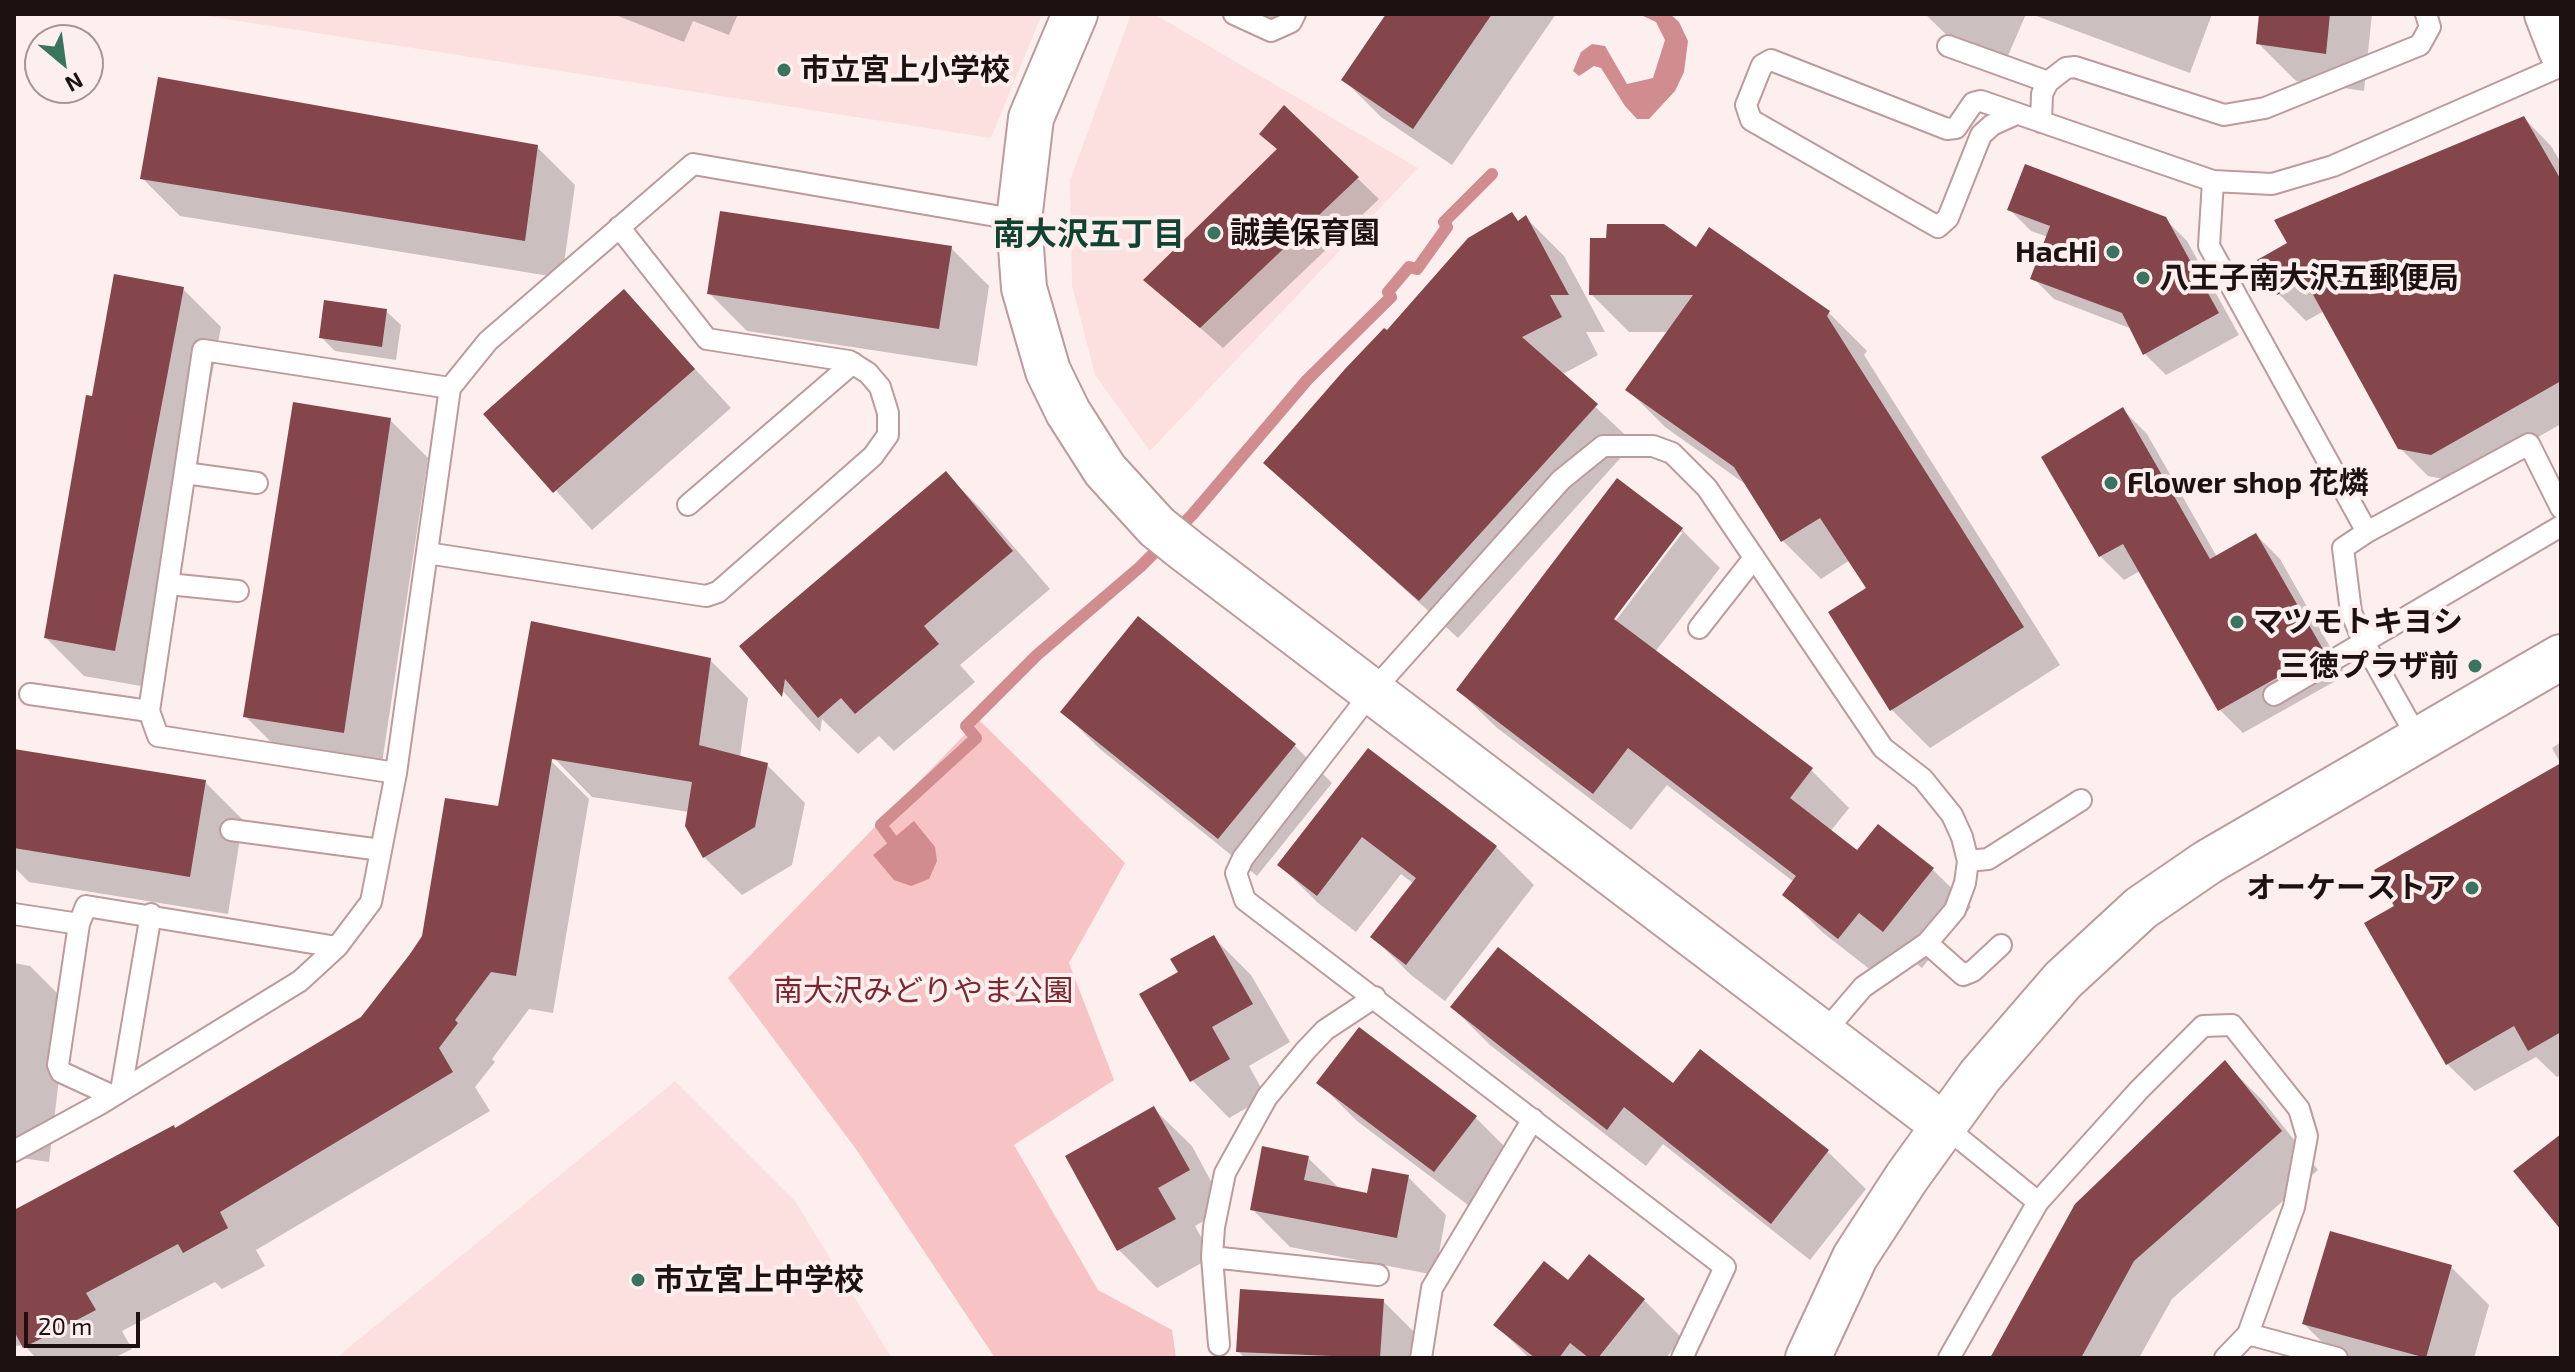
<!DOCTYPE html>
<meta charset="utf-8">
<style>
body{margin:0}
#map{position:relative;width:2575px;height:1372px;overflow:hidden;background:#feefef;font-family:"Exo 2",sans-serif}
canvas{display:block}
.frame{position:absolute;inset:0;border:16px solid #1d1111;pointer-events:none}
.north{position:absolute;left:24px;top:24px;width:80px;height:80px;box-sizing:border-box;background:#feefef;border:2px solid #a49696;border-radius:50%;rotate:151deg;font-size:22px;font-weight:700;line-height:32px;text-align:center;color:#1d1111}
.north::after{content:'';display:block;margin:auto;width:28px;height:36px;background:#39745e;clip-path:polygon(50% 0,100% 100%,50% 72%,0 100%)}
.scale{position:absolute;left:24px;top:1312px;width:116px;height:36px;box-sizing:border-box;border:4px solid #1d1111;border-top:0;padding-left:10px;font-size:24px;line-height:28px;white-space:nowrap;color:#1d1111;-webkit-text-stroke:6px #feefef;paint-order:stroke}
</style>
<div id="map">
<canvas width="2575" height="1372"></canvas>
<div class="frame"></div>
<div class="north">N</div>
<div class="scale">20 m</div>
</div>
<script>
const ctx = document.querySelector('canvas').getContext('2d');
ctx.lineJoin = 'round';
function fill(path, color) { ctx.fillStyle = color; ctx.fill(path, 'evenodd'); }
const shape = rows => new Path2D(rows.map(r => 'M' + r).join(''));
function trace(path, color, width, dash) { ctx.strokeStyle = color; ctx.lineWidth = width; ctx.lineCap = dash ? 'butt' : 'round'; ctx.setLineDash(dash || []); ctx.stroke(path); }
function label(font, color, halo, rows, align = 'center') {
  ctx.font = font + ' "Exo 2","Noto Sans JP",sans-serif'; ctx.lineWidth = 8; ctx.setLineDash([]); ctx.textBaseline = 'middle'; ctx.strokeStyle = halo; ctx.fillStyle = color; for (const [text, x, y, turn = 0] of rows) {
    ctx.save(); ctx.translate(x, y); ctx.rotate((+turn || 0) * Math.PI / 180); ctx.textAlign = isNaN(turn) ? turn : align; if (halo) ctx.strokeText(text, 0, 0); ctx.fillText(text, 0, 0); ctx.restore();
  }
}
const built = shape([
 [194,14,1042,14,991,138],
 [1131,14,1154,14,1418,168,1150,451,1095,375,1072,286,1070,180],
 [675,1081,795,1201,892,1358,336,1358]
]);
const green = shape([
 [979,720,1125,863,1069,963,1114,1080,1014,1145,1098,1290,1172,1330,1176,1358,995,1358,856,1149,728,978]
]);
const water = shape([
 [1639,14,1670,14,1679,22,1688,41,1684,72,1675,91,1649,119,1637,119,1625,106,1601,68,1594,66,1579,76,1573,71,1581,52,1592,44,1605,46,1627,84,1653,78,1665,40,1656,22],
 [914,821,935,847,937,861,929,879,911,886,894,880,873,855]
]);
const shadow = shape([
 [613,14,738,14,729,35,693,21,684,42],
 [1255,14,1298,14,1290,29],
 [1388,14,1556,14,1452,165,1381,117,1343,79],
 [1925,14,2026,14,2004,65,1957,45],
 [2031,14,2212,14,2190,73],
 [2261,14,2372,14,2364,91,2296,81,2258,43],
 [1284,108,1379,199,1223,348,1146,280,1279,151,1262,134],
 [2524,118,2551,146,2561,163,2561,424,2459,482,2428,476,2400,448,2324,311,2306,321,2279,294],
 [537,147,575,185,562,278,180,216,142,178],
 [2010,210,2165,219,2187,241,2239,335,2166,375,2144,353,2132,329,2054,299,2033,278,2048,237,2031,231],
 [1526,218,1564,256,1605,332,1586,332,1598,355,1561,375,1634,443,1458,638,1266,463],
 [951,248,989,286,977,366,747,331,709,293],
 [1696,250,1829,313,1867,351,1864,355,2060,665,1930,748,1892,710,1831,613,1869,589,1850,560,1821,579,1783,541,1748,486,1665,427,1628,390,1669,332,1629,332,1591,294],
 [183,289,221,327,152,688,84,676,46,638,93,398],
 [624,292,731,408,592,530,486,414],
 [386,311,401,325,396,360,335,351,321,337],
 [2123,410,2147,434,2217,557,2256,535,2280,559,2346,675,2243,733,2220,710,2140,571,2124,580,2100,556],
 [390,420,428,458,381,770,283,754,245,716],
 [946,474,984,512,1050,589,960,665,975,682,894,751,879,736,858,754,822,719,820,732,742,646],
 [1618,481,1682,530,1720,568,1655,652,1811,770,1849,808,1830,832,1857,853,1878,826,1933,870,1971,907,1922,968,1898,949,1877,975,1822,932,1784,894,1794,882,1667,785,1631,830,1496,727,1458,690],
 [1678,532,1683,532,1610,628,1607,625],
 [532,623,710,660,748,698,740,758,767,765,805,803,792,865,742,895,704,857,689,812,592,797,553,757,547,757,589,799,553,1013,529,1009,492,1059,495,1062,475,1087,490,1111,256,1250,265,1266,222,1289,215,1282,122,1331,132,1349,114,1358,36,1358,24,1345,14,1346,14,1212,176,1130,363,1019,424,937,499,809],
 [1063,712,1294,745,1332,783,1257,876,1100,749],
 [2561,742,2561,764,2552,748],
 [14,751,205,782,243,820,228,914,29,882,14,867],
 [1369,751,1496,847,1534,885,1445,1001,1411,975,1373,937,1414,884,1401,874,1356,932,1318,903,1280,865],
 [2561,765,2561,1075,2557,1077,2536,1057,2475,1091,2447,1064,2397,907],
 [1213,937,1251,975,1290,1042,1249,1066,1266,1097,1229,1118,1192,1080,1181,973],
 [14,963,30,966,68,1004,49,1162,14,1157],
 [1452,1007,1673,1086,1700,1052,1828,1152,1866,1189,1810,1260,1663,1144,1646,1166,1490,1045],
 [2225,1063,2263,1101,2318,1170,2172,1299,2139,1358,1992,1358],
 [1319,1083,1475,1117,1513,1155,1472,1208,1357,1121],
 [1154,1109,1192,1146,1226,1209,1195,1226,1212,1257,1157,1288,1119,1250],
 [1308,1158,1340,1189,1369,1195,1408,1177,1446,1215,1435,1275,1290,1247,1252,1209],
 [2451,1267,2489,1305,2474,1358,2338,1358,2304,1324],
 [1568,1283,1644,1300,1682,1338,1666,1358,1529,1358,1496,1325],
 [1383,1301,1421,1339,1420,1358,1245,1358,1238,1351]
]);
const stream = shape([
 [892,840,881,825,976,738,966,726,1037,655,1140,567,1192,515,1307,380,1391,297,1388,292,1409,267,1417,269,1447,227,1444,222,1492,174]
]);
const building = shape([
 [1386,14,1492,14,1413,129,1341,80],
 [2259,14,2330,14,2326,54,2256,44],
 [158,77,538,145,525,241,140,179],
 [1284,105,1359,177,1200,328,1143,280,1277,149,1259,134],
 [2524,116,2561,180,2561,381,2431,455,2398,449,2305,280,2277,295,2257,260,2287,243,2274,220],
 [2025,164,2166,217,2219,313,2143,355,2122,313,2030,279,2050,226,2007,210],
 [720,211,952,246,939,329,707,294],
 [1512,212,1518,221,1526,215,1569,295,1550,295,1562,317,1522,337,1598,404,1419,601,1263,463,1345,369,1384,328,1387,330,1468,238],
 [1607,224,1664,224,1696,247,1709,227,1830,311,1827,316,2024,627,1890,711,1828,612,1866,588,1820,518,1781,542,1734,467,1625,390,1693,295,1589,295,1590,238,1606,238],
 [114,274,184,287,115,651,44,638,86,395,92,396],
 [624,289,695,369,553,493,483,414],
 [324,300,387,309,382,347,319,338],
 [293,402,391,418,344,733,243,717],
 [2123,407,2210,559,2256,533,2324,651,2218,711,2123,544,2099,557,2041,457],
 [946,471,1013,551,924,626,939,644,855,714,841,698,818,718,785,679,782,697,739,646],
 [1617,478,1683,528,1614,619,1813,768,1790,798,1857,850,1878,824,1934,868,1883,932,1859,913,1838,939,1782,895,1796,876,1628,748,1593,794,1456,690],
 [1138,616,1296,744,1218,839,1060,712],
 [531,621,711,658,699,745,768,763,755,827,703,858,685,826,692,782,552,759,516,976,491,972,455,1020,458,1023,439,1048,453,1072,220,1212,228,1228,183,1253,178,1244,86,1293,96,1310,23,1348,14,1331,14,1210,174,1125,175,1128,361,1017,410,954,422,936,445,798,498,806],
 [1368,748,1497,846,1406,965,1370,937,1416,878,1362,837,1317,896,1277,865],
 [14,749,206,780,190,877,14,848],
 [2561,763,2561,1032,2528,1051,2514,1026,2446,1065,2364,923,2394,906,2374,870],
 [1214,935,1253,1004,1212,1027,1230,1059,1190,1082,1139,994,1178,972,1170,959],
 [1498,947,1673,1083,1700,1049,1829,1150,1771,1224,1624,1107,1607,1130,1450,1007],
 [1359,1027,1477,1116,1434,1172,1316,1083],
 [2225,1060,2282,1131,2134,1261,2081,1358,1990,1358,2075,1204],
 [1154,1106,1190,1170,1158,1188,1176,1219,1117,1251,1065,1156],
 [2561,1134,2561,1230,2513,1171],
 [1262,1146,1309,1156,1304,1180,1367,1193,1372,1168,1409,1175,1397,1238,1250,1210],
 [2330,1231,2452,1265,2426,1358,2302,1324],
 [1589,1254,1645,1299,1598,1358,1589,1358,1570,1343,1559,1358,1535,1358,1493,1325,1544,1261,1568,1280],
 [1240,1289,1384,1299,1380,1358,1236,1352]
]);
const lane = shape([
 [1234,14,1271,31,1291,22,1295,14],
 [1948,46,2048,82,2066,68,2075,67,2224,115,2265,108,2420,45,2430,27,2426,14],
 [2014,115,1992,125,1981,135,1948,218,1938,227,1751,120,1746,105,1762,65,1771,60,1947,129,1956,128,1973,103,1981,101,2213,181,2272,184,2333,166,2561,66],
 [2041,122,2042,94,2048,82],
 [2213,181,2209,246,2367,532,2343,548,2351,612,2363,641,2417,737],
 [185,473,257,483],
 [688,505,853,363],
 [2367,532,2529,444,2561,508],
 [427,553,706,596,718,592,873,456,888,435,888,413,880,387,868,373,849,361,707,339,619,227],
 [168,584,238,591],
 [1699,628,1754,558],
 [30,694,149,711],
 [2274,695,2561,526],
 [396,773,158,736,149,711,203,350,450,388],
 [231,830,381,850],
 [1968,861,1988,859,2081,800],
 [14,914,79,924],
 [1927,943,1963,975,1973,971,2001,945],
 [121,1091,151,914],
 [113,1096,61,1072,58,1065,79,924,86,906,337,947],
 [1943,1125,2038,1202],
 [14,1151,100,1104,300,981,337,947,371,902,396,773,450,388,488,341,693,164,1019,220],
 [1212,1257,1378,1275],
 [2248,1334,2337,1358],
 [1219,1345,1212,1257,1214,1227,1225,1173,1267,1097,1306,1050,1325,1030,1375,997],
 [1421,1358,1432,1288,1533,1119],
 [1682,1358,1725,1267,1245,900,1236,873,1243,858,1371,693,1561,480,1603,446,1653,446,1672,453,1707,488,1883,748,1923,779,1952,815,1962,837,1968,861,1965,883,1955,910,1927,943,1863,987,1822,1035],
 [1949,1358,2038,1202,2139,1090,2203,1026,2232,1025,2299,1109,2307,1136,2294,1207,2248,1334,2225,1358]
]);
const secondary = shape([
 [1075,14,1031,118,1019,220,1024,288,1048,371,1068,412,1105,470,1157,527,1187,551,1943,1125],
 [2547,14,2561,50],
 [1808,1358,1855,1257,1907,1177,1980,1076,2063,980,2141,908,2208,862,2561,657]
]);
const markers = [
 [784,70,8,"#39745e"],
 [1214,233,8,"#39745e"],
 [2113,252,8,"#39745e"],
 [2143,278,8,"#39745e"],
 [2111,483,8,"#39745e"],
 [2237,622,8,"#39745e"],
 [2475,666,8,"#39745e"],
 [2472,888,8,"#39745e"],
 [638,1280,8,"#39745e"]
];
const poiNames = [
 ["市立宮上小学校",800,70],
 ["誠美保育園",1230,233],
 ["HacHi",2097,252,"right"],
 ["八王子南大沢五郵便局",2159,278],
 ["Flower shop 花燐",2127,483],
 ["マツモトキヨシ",2253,622],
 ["三徳プラザ前",2459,666,"right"],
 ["オーケーストア",2456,888,"right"],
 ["市立宮上中学校",654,1280]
];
const parkNames = [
 ["南大沢みどりやま公園",923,991]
];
const neighbourhoodNames = [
 ["南大沢五丁目",1089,234]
];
fill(built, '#fce0e0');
fill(green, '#f8c3c4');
fill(water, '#d18c8f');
fill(shadow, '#0003');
trace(stream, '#d18c8f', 12);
fill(building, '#84464a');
trace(lane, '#bd9a9b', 24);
trace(secondary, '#bd9a9b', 48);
trace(lane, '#fff', 20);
trace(secondary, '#fff', 44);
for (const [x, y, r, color] of markers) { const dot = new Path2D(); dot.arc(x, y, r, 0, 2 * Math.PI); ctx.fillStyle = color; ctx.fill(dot); trace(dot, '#feefef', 3); }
label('bold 30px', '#1d1111', '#feefef', poiNames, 'left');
label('30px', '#792731', '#feefef', parkNames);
label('bold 32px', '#114232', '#feefef', neighbourhoodNames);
</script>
